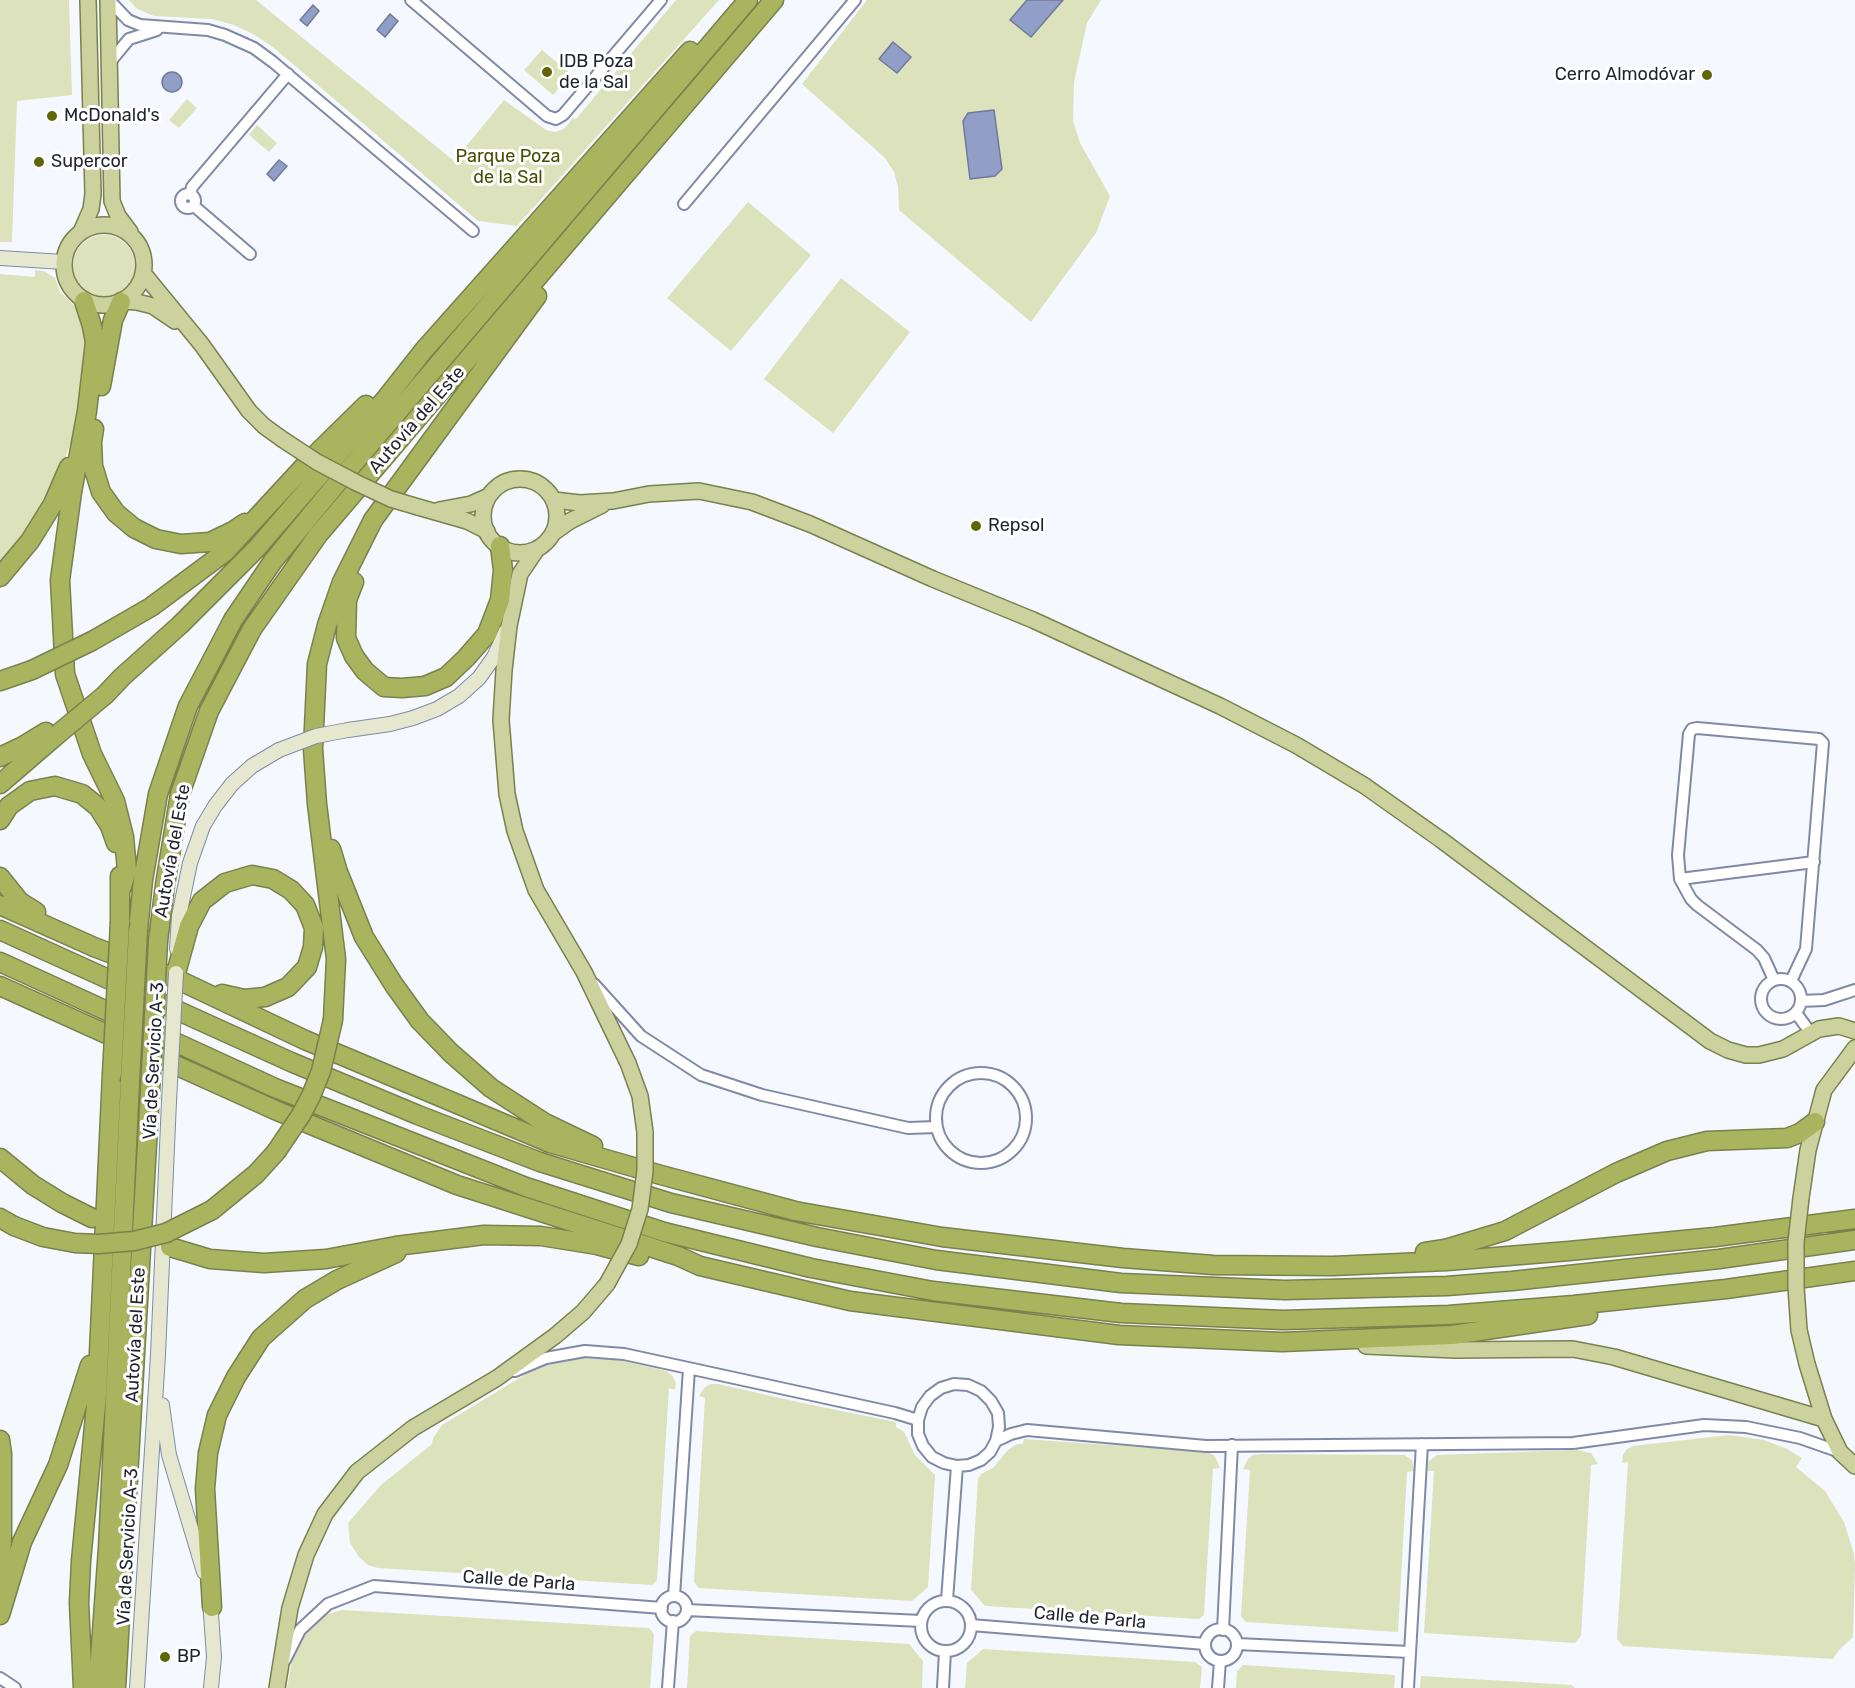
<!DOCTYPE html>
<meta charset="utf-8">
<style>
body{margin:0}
canvas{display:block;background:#f6f8ff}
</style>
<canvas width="1855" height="1688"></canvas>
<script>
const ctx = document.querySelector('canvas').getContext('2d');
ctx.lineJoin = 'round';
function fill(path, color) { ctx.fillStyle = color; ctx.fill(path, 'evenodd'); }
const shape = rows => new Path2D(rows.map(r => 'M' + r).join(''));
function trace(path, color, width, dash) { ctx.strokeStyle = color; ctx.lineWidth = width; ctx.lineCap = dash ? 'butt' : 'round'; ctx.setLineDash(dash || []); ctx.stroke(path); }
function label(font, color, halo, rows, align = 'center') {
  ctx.font = font + ' Rubik,sans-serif'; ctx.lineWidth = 6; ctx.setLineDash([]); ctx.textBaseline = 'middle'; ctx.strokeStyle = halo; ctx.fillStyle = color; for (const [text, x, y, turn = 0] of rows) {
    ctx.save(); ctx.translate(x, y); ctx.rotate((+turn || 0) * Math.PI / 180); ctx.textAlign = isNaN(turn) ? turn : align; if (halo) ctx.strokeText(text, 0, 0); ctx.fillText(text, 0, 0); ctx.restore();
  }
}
const green = shape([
 [0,0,69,0,72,95,17,101,12,242,0,242],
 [129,0,256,0,454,161,504,100,546,130,555,132,564,129,573,118,576,119,676,0,719,0,517,226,478,221,274,48,255,35,234,25,212,19,154,16,137,9],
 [867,0,1101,0,1087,23,1074,82,1073,121,1080,143,1110,196,1096,233,1031,322,899,210,898,187,894,172,885,158,802,84],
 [542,50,571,74,553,95,524,70],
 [187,99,197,108,179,128,169,120],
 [257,125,277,143,269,152,249,135],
 [748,202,811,255,731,351,667,298],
 '73 266a31 31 0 1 1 62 0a31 31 0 1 1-62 0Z',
 [35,270,44,271,55,278,60,292,83,314,89,327,78,421,65,459,51,491,25,533,0,565,0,274,35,277],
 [841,278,910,332,833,433,764,379],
 [578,1357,614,1359,667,1371,673,1377,676,1383,675,1390,669,1388,657,1580,652,1585,378,1568,368,1565,359,1557,350,1543,348,1523,381,1485,432,1444,433,1438,442,1425,531,1371,560,1360],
 [711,1384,718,1384,807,1404,896,1422,896,1427,904,1432,915,1455,935,1475,928,1587,912,1601,699,1588,694,1582,705,1398,699,1396,705,1387],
 [1729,1435,1764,1440,1787,1449,1802,1458,1796,1467,1825,1491,1844,1522,1854,1554,1855,1565,1853,1637,1839,1650,1833,1659,1623,1646,1617,1639,1628,1462,1622,1463,1623,1455,1627,1449,1633,1446],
 [1024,1439,1208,1452,1215,1456,1220,1468,1213,1469,1204,1615,1199,1619,985,1606,971,1590,978,1479,981,1474,993,1468,1008,1450,1017,1444,1023,1444],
 [1577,1450,1591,1453,1598,1464,1591,1465,1581,1636,1575,1643,1424,1633,1434,1471,1427,1471,1428,1462,1437,1455],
 [1260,1454,1404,1455,1412,1460,1414,1471,1407,1472,1398,1632,1246,1622,1241,1616,1250,1470,1243,1469,1248,1459,1253,1455],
 [342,1610,649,1628,654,1634,650,1688,287,1688,294,1650,305,1630,321,1616],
 [696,1631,909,1644,923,1661,922,1688,687,1688,690,1636],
 [983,1649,1195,1662,1202,1667,1200,1688,965,1688,967,1663],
 [1243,1665,1395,1675,1394,1688,1236,1688,1237,1671],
 [1421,1676,1572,1685,1575,1688,1420,1688]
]);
const water = shape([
 [1027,0,1063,0,1031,37,1010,20,1027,0],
 [313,5,319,11,307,26,300,20,313,5],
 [390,14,398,21,385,37,377,30,390,14],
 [893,42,911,57,897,73,879,59,893,42],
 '162 82a10 10 0 1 1 20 0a10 10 0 1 1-20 0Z',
 [994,110,1002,169,995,176,970,179,963,121,968,113,994,110],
 [279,160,287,166,274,181,267,174,279,160]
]);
const street = shape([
 [109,0,128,20,140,25,208,30,225,35,254,48,273,62,473,231],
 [411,0,547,116,556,119,563,115,661,0],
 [110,62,129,39,157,30],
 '181 201a7 7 0 1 1 14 0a7 7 0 1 1-14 0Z',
 [190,195,192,187,288,74],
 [684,204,855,0],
 [194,206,250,254],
 [1680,879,1814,862],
 '1761 999a20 20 0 1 1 40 0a20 20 0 1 1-40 0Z',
 [1774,980,1764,958,1757,950,1697,905,1691,899,1680,879,1678,855,1689,734,1692,729,1697,728,1819,739,1823,743,1806,949,1791,981],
 [594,984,641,1036,701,1075,762,1095,908,1128,936,1127],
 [1801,1001,1824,1000,1855,990],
 [1796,1013,1810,1032],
 '936 1118a45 45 0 1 1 90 0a45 45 0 1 1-90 0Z',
 [515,1371,546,1358,585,1351,624,1354,895,1413,918,1420],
 [996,1441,999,1427,998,1413,991,1401,981,1391,968,1385,954,1384,941,1388,930,1396,922,1407,918,1420,918,1434,923,1446,932,1457,944,1463,957,1466,969,1465,981,1460,990,1452,996,1441,1011,1434,1027,1430,1206,1446,1573,1443,1704,1425,1746,1427,1800,1438,1840,1452],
 [674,1596,689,1369],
 '661 1609a13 13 0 1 1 26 0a13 13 0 1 1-26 0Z',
 [947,1600,957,1466],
 '921 1626a25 25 0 1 1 50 0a25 25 0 1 1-50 0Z',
 [687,1610,921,1621],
 [971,1625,1205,1644],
 '1205 1645a16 16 0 1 1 32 0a16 16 0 1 1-32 0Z',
 [1223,1630,1232,1445],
 [1237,1644,1410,1652],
 [285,1660,300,1630,328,1604,374,1586,662,1608],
 [0,1678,15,1688],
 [668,1688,673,1621],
 [943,1688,945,1651],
 [1218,1688,1220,1661],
 [1408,1688,1422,1444]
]);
const secondary = shape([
 [0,258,64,262],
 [348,730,390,724,413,718,437,709,459,696,479,678,494,657,506,631],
 [177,949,179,916,190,863,203,826,215,806,232,784,252,766,279,750],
 [162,1405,169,1455,204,1572],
 [210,1600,214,1657,211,1688],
 [137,1688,158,1355,169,1101]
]);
const primary = shape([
 [108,0,112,201,118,216,130,232],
 '64 265a40 40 0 1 1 80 0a40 40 0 1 1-80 0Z',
 [81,232,91,209,93,194,88,0],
 [143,273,202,345,249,411,264,426,282,439],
 [123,301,137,302,153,306,175,321],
 '483 516a37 37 0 1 1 74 0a37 37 0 1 1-74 0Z',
 [554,500,580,503,613,501,649,494,699,491,752,502,810,524,933,579,1033,620,1220,706,1296,745,1365,786,1440,839,1710,1041,1728,1050,1746,1055,1759,1055,1783,1049,1819,1029,1839,1026,1855,1031],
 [418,507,467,521,487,531],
 [439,510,471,504,489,496],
 [553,533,570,521,602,505],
 [537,549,520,574,509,626,504,670,501,720,507,794,515,831,536,890,584,972,628,1063,640,1096,645,1132],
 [1801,1198,1808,1150,1824,1090,1855,1048],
 [1799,1330,1807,1364,1824,1419,1840,1452,1855,1466],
 [1366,1346,1455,1350,1573,1349,1614,1357,1824,1419],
 [277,1688,290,1608,306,1555,325,1514,357,1472,413,1428,497,1378,555,1336,583,1312,607,1284]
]);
const highway = shape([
 [84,301,92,326,95,342,87,411,72,492,60,580,65,674,92,754,115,801,124,837,127,870,122,887],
 [101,386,113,320,121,302],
 [94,429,92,442,93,466,101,492,116,513,134,528,156,539,181,544,210,542,233,531,245,523],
 [0,577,30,541,53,504,69,467],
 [354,582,347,600,346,638,354,656,365,671,384,687,402,688,425,686,446,677,466,658,487,634,500,600,503,570,500,546],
 [92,641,151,607,225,552,310,460,366,405],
 [0,681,32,670],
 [105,695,122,677,180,625,257,548,387,397,424,350,690,51],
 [0,757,23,746,46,732],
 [0,784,58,734],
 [0,820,9,806,30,791,55,786,82,794,98,807,110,826,116,843],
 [331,849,338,872,364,937,394,985,420,1021,451,1053,491,1088,545,1123,593,1146],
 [0,877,20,902,36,912],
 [0,905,94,947,170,976],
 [120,922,120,876],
 [0,930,291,1062,418,1115,540,1162,671,1203,817,1237,936,1260,1121,1283,1285,1290,1447,1286,1512,1281,1719,1259,1855,1240],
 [138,931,143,880,158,794,188,706,233,620,273,561,343,476,748,0],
 [158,941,165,885,180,794,209,711,252,629,318,535,774,0],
 [0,962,275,1088,526,1187,664,1232,811,1268,933,1291,1121,1313,1283,1320,1449,1315,1574,1305,1726,1289,1855,1271],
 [176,973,189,926,202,901,225,883,252,875,273,879,291,890,305,905,314,928,313,947,307,967,288,987,265,997,244,999,222,994],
 [170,976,305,1040,550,1143,661,1175,795,1211,942,1237,1123,1258,1213,1265,1333,1266,1447,1261,1569,1251,1715,1237,1855,1219],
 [0,986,275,1110,457,1185,678,1256,700,1266,850,1301,1119,1335,1282,1342,1452,1335,1588,1315],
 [333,1020,336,959,317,804,313,749,317,664,327,625,342,582,373,520,537,296],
 [0,1158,33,1185,62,1203,92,1218],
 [212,1210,256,1174,276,1152],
 [0,1218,14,1226],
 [170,1247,210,1259,264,1263,326,1259,396,1246,484,1235,541,1236,597,1245,639,1256],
 [1425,1252,1445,1249,1505,1231,1616,1173,1667,1151,1707,1141,1787,1138,1800,1133,1815,1122],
 [0,1440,2,1454,2,1537,0,1575],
 [212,1607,205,1489,208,1453,217,1415,236,1377,261,1338,305,1299,337,1280,396,1253],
 [0,1615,22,1542,58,1465,90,1365],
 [83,1688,79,1603,81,1561,97,1395,112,1074],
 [98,1688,108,1548,130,1082],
 [116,1688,150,1092]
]);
const secondaryBridge = shape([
 [279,750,316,736,348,730],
 [169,1101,176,973]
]);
const primaryBridge = shape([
 [282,439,317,462,357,483,391,499,418,507],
 [607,1284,629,1244,640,1209,645,1171,645,1132],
 [1799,1330,1796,1287,1796,1242,1801,1198]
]);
const highwayBridge = shape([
 [32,670,92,641],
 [58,734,105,695],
 [112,1074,120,922],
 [130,1082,138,931],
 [150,1092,158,941],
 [276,1152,301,1115,311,1096,321,1071,333,1020],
 [14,1226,43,1237,75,1243,99,1244,134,1241,166,1233,212,1210]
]);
const markers = [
 [547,72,6,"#5e6605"],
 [1707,75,6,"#5e6605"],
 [52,116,6,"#5e6605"],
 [39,162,6,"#5e6605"],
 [976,526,6,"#5e6605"],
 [165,1657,6,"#5e6605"]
];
const poiNames = [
 ["IDB Poza",559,62],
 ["de la Sal",559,83],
 ["Cerro Almodóvar",1695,75,"right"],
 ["McDonald's",64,116],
 ["Supercor",51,162],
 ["Repsol",988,526],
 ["BP",177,1657]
];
const parkNames = [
 ["Parque Poza",508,157],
 ["de la Sal",508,178]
];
const streetNames = [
 ["Autovía del Este",417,420,-49],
 ["Autovía del Este",173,851,-80],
 ["Vía de Servicio A-3",154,1061,-87],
 ["Autovía del Este",136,1335,-87],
 ["Vía de Servicio A-3",128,1547,-87],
 ["Calle de Parla",519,1581,4],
 ["Calle de Parla",1090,1618,5]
];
fill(green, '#dce2bc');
fill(water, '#919fc8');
trace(water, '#6f7a9a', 1.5);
trace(street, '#808aa7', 14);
trace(secondary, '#808aa7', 16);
trace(primary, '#79814d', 18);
trace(highway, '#79814d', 21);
trace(street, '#fff', 10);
trace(secondary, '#e5e8cf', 14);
trace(primary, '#cbd29e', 15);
trace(highway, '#a9b45e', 18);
trace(secondaryBridge, '#808aa7', 16, []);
trace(primaryBridge, '#79814d', 18, []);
trace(highwayBridge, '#79814d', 21, []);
trace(secondaryBridge, '#e5e8cf', 14);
trace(primaryBridge, '#cbd29e', 15);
trace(highwayBridge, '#a9b45e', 18);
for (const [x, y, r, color] of markers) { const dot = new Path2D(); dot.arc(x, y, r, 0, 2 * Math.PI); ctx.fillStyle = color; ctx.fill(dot); trace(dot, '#fff', 2); }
label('18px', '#1f232e', '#fff', poiNames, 'left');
label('18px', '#474e00', '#fff', parkNames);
label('18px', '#1f232e', '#fff', streetNames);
</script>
